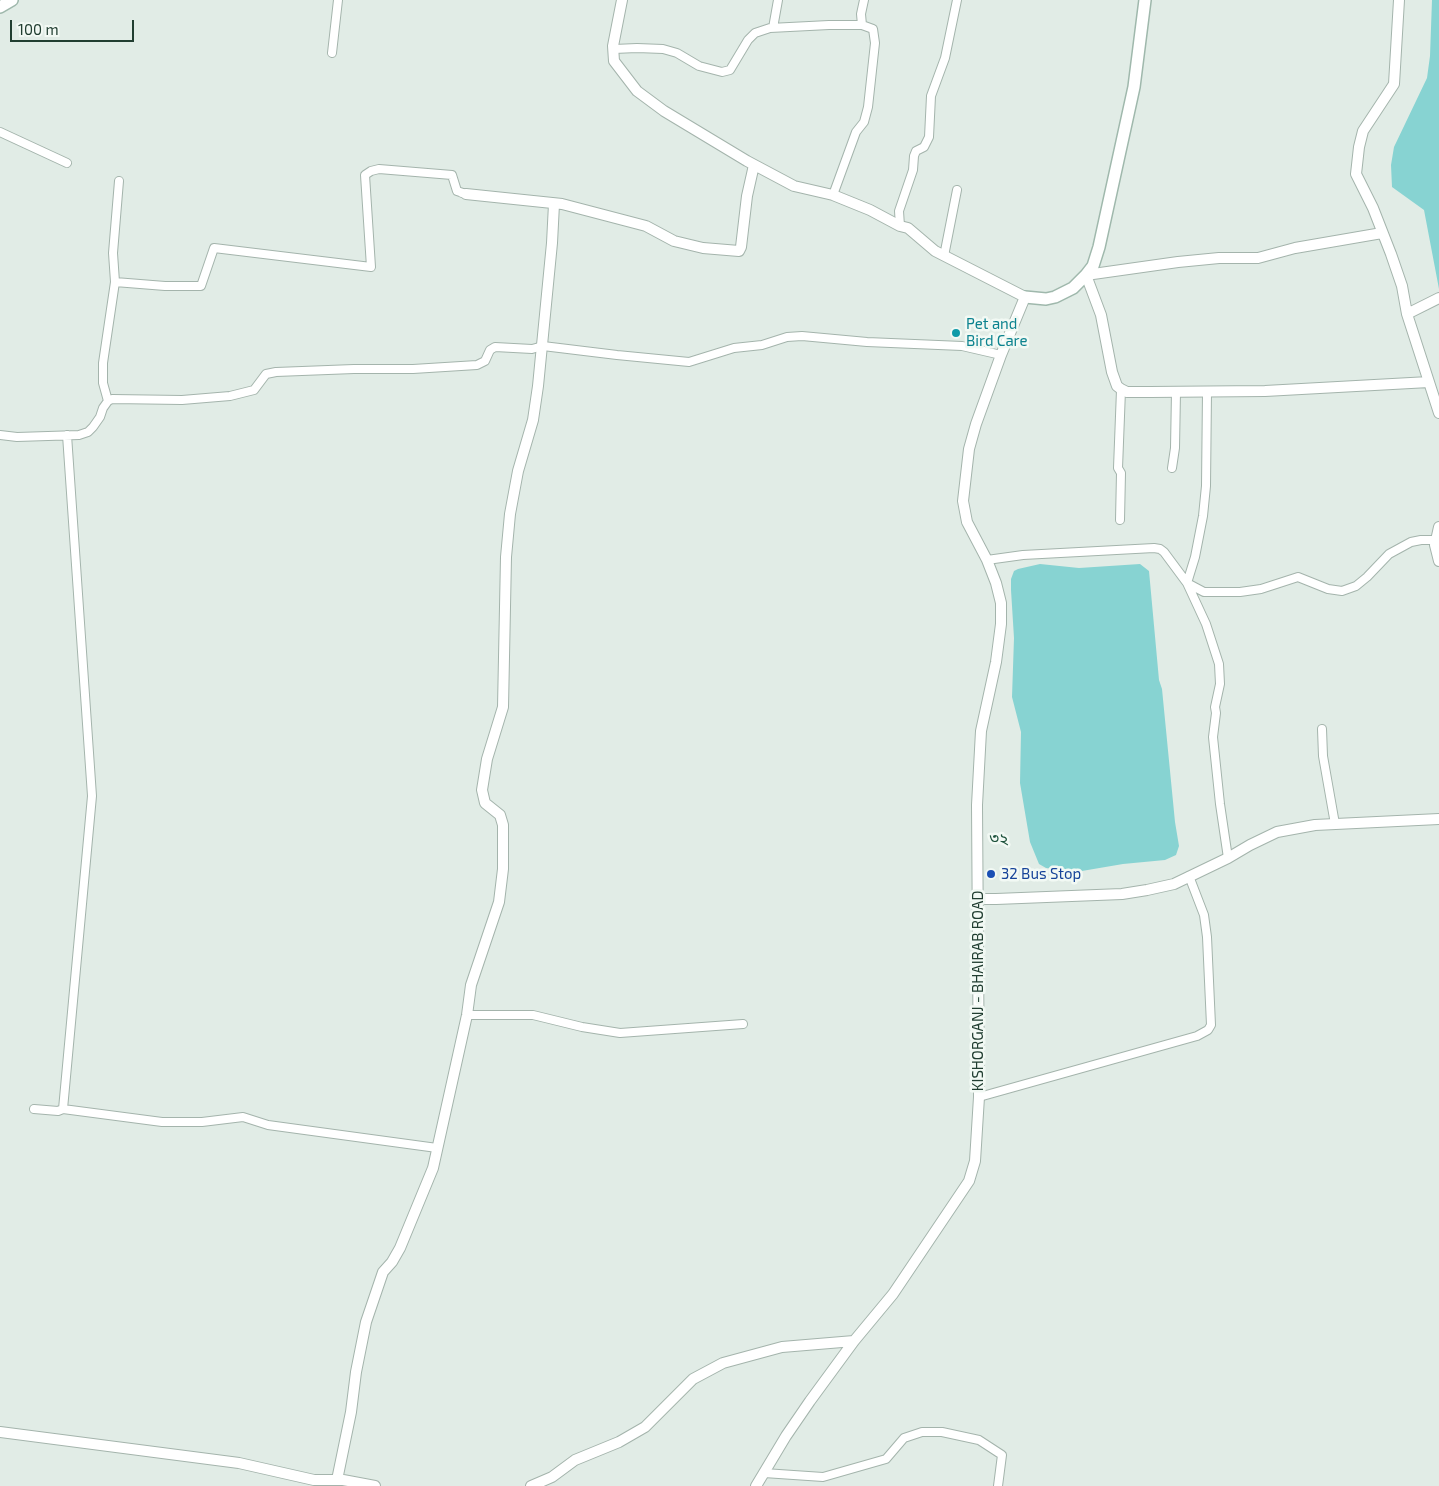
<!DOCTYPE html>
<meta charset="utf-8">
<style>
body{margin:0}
#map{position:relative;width:1439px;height:1486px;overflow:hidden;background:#e1ece6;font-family:"Exo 2",sans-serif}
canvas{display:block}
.scale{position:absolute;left:10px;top:20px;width:124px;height:22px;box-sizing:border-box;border:2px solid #213e31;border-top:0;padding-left:6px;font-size:15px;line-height:18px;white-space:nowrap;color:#213e31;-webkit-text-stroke:4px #f2f9f4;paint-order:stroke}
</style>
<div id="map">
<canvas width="1439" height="1486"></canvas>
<div class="scale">100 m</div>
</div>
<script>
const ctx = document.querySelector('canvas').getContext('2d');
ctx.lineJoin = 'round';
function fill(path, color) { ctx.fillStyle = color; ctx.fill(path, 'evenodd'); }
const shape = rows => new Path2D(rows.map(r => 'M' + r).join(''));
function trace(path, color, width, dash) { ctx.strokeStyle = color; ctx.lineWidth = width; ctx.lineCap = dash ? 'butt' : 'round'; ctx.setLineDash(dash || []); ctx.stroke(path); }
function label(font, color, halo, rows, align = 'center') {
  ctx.font = font + ' "Exo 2","Noto Sans Bengali",sans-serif'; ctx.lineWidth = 5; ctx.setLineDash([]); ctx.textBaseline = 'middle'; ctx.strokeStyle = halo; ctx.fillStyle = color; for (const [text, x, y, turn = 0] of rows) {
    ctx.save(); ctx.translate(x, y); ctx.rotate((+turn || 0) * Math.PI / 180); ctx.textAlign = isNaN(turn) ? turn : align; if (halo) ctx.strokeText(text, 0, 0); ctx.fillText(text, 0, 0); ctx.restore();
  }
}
const water = shape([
 [1432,0,1439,0,1439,289,1424,210,1392,187,1391,165,1394,147,1427,78,1430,56],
 [1040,564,1079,568,1140,564,1149,571,1159,680,1162,689,1175,822,1179,846,1176,855,1165,860,1123,864,1076,872,1046,868,1039,864,1030,842,1020,783,1021,732,1012,697,1014,638,1011,590,1011,579,1014,571,1018,569]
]);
const minor = shape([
 [862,25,861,14,864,0],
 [773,28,778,0],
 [614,49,637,48,663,49,677,53,699,66,722,72,730,70,748,40,755,33,770,28,829,25,862,25,873,29,875,43,868,107,864,122,856,132,833,195],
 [332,53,338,0],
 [0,132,67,163],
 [900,226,899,211,913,170,914,156,916,151,924,147,929,137,931,96,945,58,957,0],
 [944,256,957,190],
 [115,282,165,286,201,286,214,248,371,267,365,175,371,171,379,169,452,175,457,191,466,194,462,193],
 [1207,392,1206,486,1203,516,1195,557,1187,583,1206,624,1219,664,1220,684,1215,707,1216,713,1213,737,1220,804,1228,858],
 [108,401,103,383,103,363,115,282,113,253,119,181],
 [0,435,17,437,79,435,88,432,93,427,100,417,103,408,108,401,112,399,182,400,230,396,254,390,266,374,276,372,354,369,413,369,477,365,485,361,490,350,495,347,532,349,543,346,617,355,689,362,734,348,762,345,787,337,802,336,867,342,962,346,1001,355],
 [67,435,92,796,63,1109,162,1122,202,1122,243,1117,268,1125,437,1148],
 [1172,468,1175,448,1176,392],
 [1120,520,1121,473,1118,468,1121,390],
 [987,560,1023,555,1154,548,1160,549,1164,552,1187,583,1204,592,1240,592,1261,589,1298,577,1328,589,1342,591,1356,586,1367,577,1389,554,1411,542,1421,540,1436,540],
 [1322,729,1323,756,1335,824],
 [467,1015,533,1015,582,1027,620,1033,743,1024],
 [979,1097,1197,1036,1208,1030,1211,1025,1207,937,1204,915,1189,876],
 [34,1109,58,1111,63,1109],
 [764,1473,823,1477,886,1459,904,1438,922,1432,942,1432,979,1440,1002,1455,998,1486]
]);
const tertiary = shape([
 [622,0,613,46,614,61,637,91,664,111,747,161,794,186,833,195,870,210,900,226,908,228,935,251,1025,297,1001,355,976,424,969,449,963,501,967,522,987,560,996,583,1001,603,1001,624,996,662,981,731,977,805,979,1097,975,1161,969,1181,893,1294,854,1341,810,1401,786,1436,756,1486],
 [1399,0,1394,84,1363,131,1359,147,1356,174,1373,208,1391,254,1402,286,1407,314,1439,413],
 [466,194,562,204,646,226,674,241,703,248,739,251,741,247,747,196,754,165],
 [1382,233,1295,248,1258,258,1219,258,1178,262,1086,275,1101,315,1112,372,1117,386,1121,389,1127,392,1150,392,1265,391,1429,382],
 [1407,314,1439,298],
 [1439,527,1435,545,1439,561],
 [977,899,996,899,1122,894,1147,890,1174,884,1228,858,1250,845,1277,832,1315,825,1439,819],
 [0,1432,239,1463,314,1480,343,1480,375,1486],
 [337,1480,351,1412,356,1372,366,1322,383,1272,392,1262,400,1248,433,1168,467,1015,471,985,499,902,503,869,503,825,500,815,485,803,482,790,487,759,503,707,506,557,510,514,518,471,533,420,538,386,552,243,554,204],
 [531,1486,552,1477,575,1460,619,1442,645,1427,693,1379,723,1363,782,1347,854,1341]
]);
const secondary = shape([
 [0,7,12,0],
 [1025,297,1046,299,1055,297,1073,288,1086,275,1093,266,1099,247,1134,87,1145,0]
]);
const markers = [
 [956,333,5,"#0f9aa8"],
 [991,874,5,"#1a4fb4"]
];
const cultureNames = [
 ["Pet and",966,324],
 ["Bird Care",966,341]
];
const transitNames = [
 ["32 Bus Stop",1001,874]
];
const streetNames = [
 ["KISHORGANJ - BHAIRAB ROAD",978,991,-90]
];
const neighbourhoodNames = [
 ["৩২",999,839]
];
fill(water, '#87d3d2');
trace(minor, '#a4b4ac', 10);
trace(tertiary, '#a4b4ac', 12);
trace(secondary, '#9fb8ac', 14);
trace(minor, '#fff', 8);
trace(tertiary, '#fff', 10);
trace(secondary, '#fff', 11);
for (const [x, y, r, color] of markers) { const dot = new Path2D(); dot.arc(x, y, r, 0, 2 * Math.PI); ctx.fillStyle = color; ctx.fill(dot); trace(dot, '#f2f9f4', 2); }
label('15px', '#0d838f', '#f2f9f4', cultureNames, 'left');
label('15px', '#164399', '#f2f9f4', transitNames, 'left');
label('15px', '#213e31', '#f2f9f4', streetNames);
label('16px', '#1c513b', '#f2f9f4', neighbourhoodNames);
</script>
